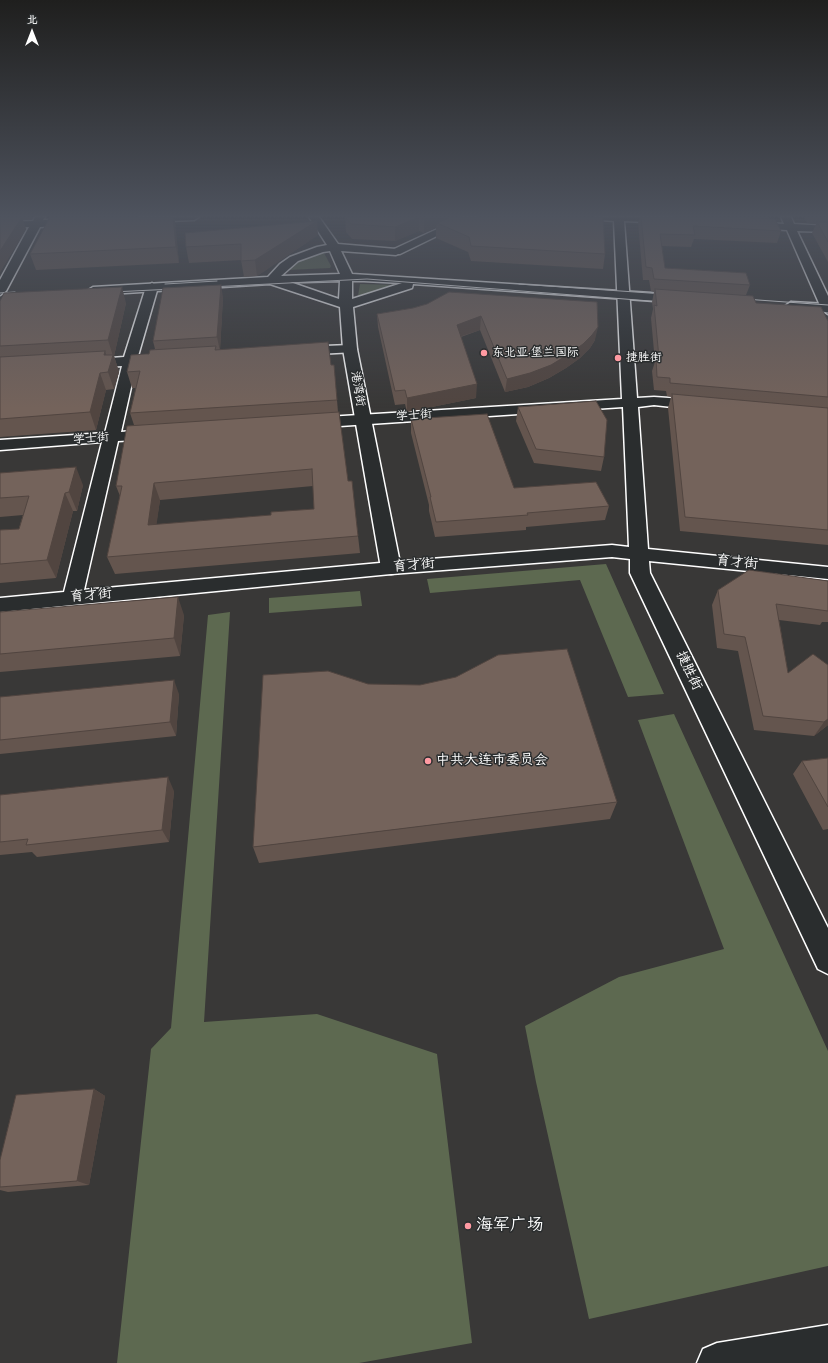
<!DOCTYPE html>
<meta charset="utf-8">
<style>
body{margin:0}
#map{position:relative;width:828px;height:1363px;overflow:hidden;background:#393837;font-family:Mynerve,"LXGW WenKai TC",sans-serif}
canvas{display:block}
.north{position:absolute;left:12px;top:12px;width:40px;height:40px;-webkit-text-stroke:3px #2a2d2e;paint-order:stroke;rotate:0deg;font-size:11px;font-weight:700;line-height:16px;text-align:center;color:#fff}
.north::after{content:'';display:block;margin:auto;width:14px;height:18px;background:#fff;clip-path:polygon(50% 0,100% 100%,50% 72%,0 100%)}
</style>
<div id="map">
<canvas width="828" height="1363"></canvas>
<div class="north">北</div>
</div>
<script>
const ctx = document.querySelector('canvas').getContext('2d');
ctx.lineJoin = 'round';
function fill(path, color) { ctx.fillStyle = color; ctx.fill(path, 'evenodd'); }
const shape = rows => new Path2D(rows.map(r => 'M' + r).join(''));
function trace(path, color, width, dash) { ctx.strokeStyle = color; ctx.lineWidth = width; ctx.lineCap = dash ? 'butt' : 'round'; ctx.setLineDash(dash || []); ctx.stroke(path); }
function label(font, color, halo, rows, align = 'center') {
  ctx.font = font + ' Mynerve,"LXGW WenKai TC",sans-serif'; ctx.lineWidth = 3; ctx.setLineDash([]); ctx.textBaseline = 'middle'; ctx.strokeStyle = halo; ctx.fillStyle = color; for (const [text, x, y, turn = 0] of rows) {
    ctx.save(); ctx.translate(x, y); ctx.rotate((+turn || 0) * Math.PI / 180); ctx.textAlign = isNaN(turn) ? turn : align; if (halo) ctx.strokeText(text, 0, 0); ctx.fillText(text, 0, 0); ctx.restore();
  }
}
const green = shape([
 [324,253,331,266,330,268,287,270,299,260,313,255],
 [360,284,400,285,361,297,358,296],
 [606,564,664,694,628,697,580,580,430,593,427,579],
 [360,591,362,606,269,613,269,598],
 [230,612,204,1022,317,1014,437,1054,472,1343,359,1363,117,1363,151,1049,171,1028,208,615],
 [674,714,828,1051,828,1266,589,1319,536,1082,525,1026,619,977,724,949,638,720]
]);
const minor = shape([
 [35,217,45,217,43,220,77,219,82,222,77,225,40,227,6,291,0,295,0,280,29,227,0,228,0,222,33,221,35,217],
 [140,217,199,217,194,220,143,222,138,219,140,217],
 [463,217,476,217,400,254,392,254,390,252,392,250,463,217],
 [596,217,665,217,673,218,674,220,669,223,624,221,637,398,654,397,699,400,704,402,707,405,704,408,699,410,654,405,638,407,648,549,828,567,828,579,649,561,650,573,828,928,828,974,818,969,630,573,630,559,612,557,391,574,0,612,0,598,64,592,102,442,0,450,0,440,105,433,122,366,85,368,80,367,78,364,80,361,85,360,124,357,146,287,152,283,158,287,138,356,160,355,165,356,167,359,165,362,160,363,136,365,121,432,154,429,160,431,162,434,160,437,154,439,118,441,84,590,391,562,612,545,629,547,623,407,310,428,305,426,302,423,305,420,310,418,622,399,614,221,601,220,596,217],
 [781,217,791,217,794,224,828,226,828,232,797,231,828,296,828,314,822,310,787,230,749,228,744,225,749,222,784,224,781,217],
 [350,345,355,346,357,349,355,352,299,355,294,354,292,351,294,348,299,347,350,345]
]);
const tertiary = shape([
 [828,1325,828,1363,697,1363,703,1349,717,1343,828,1325]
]);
const secondary = shape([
 [309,217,319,217,338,244,396,249,402,252,396,255,341,251,352,274,683,295,689,299,683,303,413,284,412,288,353,307,357,349,401,568,398,573,391,574,384,573,381,568,343,349,340,307,270,284,93,295,87,291,93,287,268,277,280,264,290,257,317,247,327,245,309,217],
 [330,251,340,274,281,276,298,261,323,252,330,251],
 [340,281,339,299,290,282,305,282,340,281],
 [352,281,364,281,402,283,352,299,352,281],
 [791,302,828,304,828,312,787,309,785,306,791,302]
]);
const tram = shape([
 [165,284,217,281],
 [519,284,664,294],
 [210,287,367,279,663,302],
 [112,292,174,289],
 [0,293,15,292],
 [744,299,828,305],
 [812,312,828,313]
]);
const wall = shape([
 [0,217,33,217,32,220,23,220,26,229,0,272],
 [50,217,174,217,175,222,179,263,36,270,30,254],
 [345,217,603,217,605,254,603,269,471,261,468,252,436,238,436,228,424,233,419,231,395,241,352,239,346,232],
 [640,217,769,217,769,219,781,231,777,243,694,239,691,247,661,246,665,268,750,285,746,295,756,303,828,321,828,545,680,531,668,408,671,397,667,396,666,391,654,390,652,371,655,362,651,318,653,309,652,302,654,292,651,291,649,280,643,280,638,223],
 [804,217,828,217,828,262,812,233,816,224,807,223],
 [318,235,257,276,244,277,241,260,189,263,186,247],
 [223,297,220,349,331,365,337,400,338,412,348,481,358,536,360,553,115,574,107,557,120,496,116,486,134,425,130,413,136,388,132,388,127,372,155,349,153,341],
 [313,486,314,509,271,515,156,525,160,500],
 [0,301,126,303,114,356,119,372,114,389,106,390,96,430,0,437],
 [427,304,595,340,590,348,580,358,566,368,549,378,528,387,505,392,480,330,461,337,476,398,407,412,405,404,395,405,378,327,377,314,413,308],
 [518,407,604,457,601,471,534,463,516,421],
 [411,419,514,488,609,506,605,520,526,527,526,530,435,537,429,511,429,505,411,433],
 [0,473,83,485,77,511,73,511,56,578,0,583,0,530,19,529,23,515,0,517],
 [828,581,828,622,822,622,820,625,779,620,788,673,828,725,814,736,754,730,738,651,717,648,712,605,718,590],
 [0,612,184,615,180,656,0,672],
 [179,694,176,736,0,754,0,697],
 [828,758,828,829,823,830,793,774,802,761],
 [174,791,169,842,37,857,32,852,0,855,0,795],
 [617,802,610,819,259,863,253,847],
 [94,1089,105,1096,89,1185,8,1192,0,1190,0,1160]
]);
const shadedWall = shape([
 [22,217,26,229,0,272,0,251],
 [173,217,174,217,175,222,179,263,176,247],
 [419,217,419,231,395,241,395,227],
 [429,217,460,217,437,223,436,228,424,233,424,219],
 [317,221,318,235,257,276,255,260],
 [221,285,223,297,220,351,217,337],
 [122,287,126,303,114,356,119,372,114,389,108,372,104,355,105,351,110,366,113,356,108,340],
 [481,316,480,330,456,338,457,325],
 [598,327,595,340,590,348,580,358,566,368,549,378,528,387,505,392,507,379],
 [100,373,106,390,96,430,90,412],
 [477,384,476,398,407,412,407,398],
 [76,467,83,485,77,511,69,492],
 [154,483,160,500,154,543,148,525],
 [65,493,73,511,56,578,47,560],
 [178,597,184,615,180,656,174,638],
 [174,680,179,694,176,736,170,722],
 [828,719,828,725,814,736,824,722],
 [168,777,174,791,169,842,162,830],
 [94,1089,105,1096,89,1185,77,1181]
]);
const building = shape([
 [0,217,22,217,0,251,0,217],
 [50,217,173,217,176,247,30,254,50,217],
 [345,217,429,217,424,219,419,217,395,227,351,224,345,217],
 [451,217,603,217,605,254,471,246,469,237,437,223,451,217],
 [641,217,734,217,775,219,781,231,693,226,695,235,660,234,665,268,746,273,750,285,654,279,652,268,646,267,641,217],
 [317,221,255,260,241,261,241,244,186,247,185,233,317,221],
 [817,222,828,222,828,242,817,222],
 [221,285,217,337,153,341,163,288,221,285],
 [122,287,108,340,0,346,0,301,4,293,122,287],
 [655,289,753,296,756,303,821,307,828,321,828,397,670,383,670,378,657,377,656,358,659,358,654,305,657,306,655,289],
 [449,292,597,302,598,327,592,335,583,344,569,354,551,365,530,373,507,379,481,316,457,325,477,384,407,398,405,390,395,391,377,314,413,308,427,304,449,292],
 [328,342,331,365,334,365,337,400,130,413,140,371,127,372,131,355,149,354,150,350,216,346,215,350,328,342],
 [105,351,104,355,113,355,108,372,100,373,90,412,0,419,0,357,105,351],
 [672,394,828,408,828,530,685,517,672,394],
 [596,401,607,420,604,457,536,449,518,407,596,401],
 [339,412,348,481,352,481,358,536,107,557,122,486,116,486,127,426,339,412],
 [312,469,314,509,271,512,271,515,148,525,154,483,312,469],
 [487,414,514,488,596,482,609,506,527,513,528,515,436,522,430,497,431,497,411,419,487,414],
 [76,467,69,492,65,493,47,560,0,564,0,530,19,529,29,496,0,498,0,473,76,467],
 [749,570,828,581,828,611,776,604,788,673,813,654,828,665,828,719,824,722,763,716,745,637,724,634,718,590,749,570],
 [178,597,174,638,0,654,0,612,178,597],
 [567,649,617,802,253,847,263,675,328,671,368,684,420,685,456,677,498,655,567,649],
 [174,680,170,722,0,740,0,697,174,680],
 [828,758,828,807,802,761,828,758],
 [168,777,162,830,26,845,28,839,0,842,0,795,168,777],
 [94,1089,77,1181,0,1187,0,1160,16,1095,94,1089]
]);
const markers = [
 [484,353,4,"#ff9aa2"],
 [618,358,4,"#ff9aa2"],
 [428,761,4,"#ff9aa2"],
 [468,1226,4,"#ff9aa2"]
];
const farPoinames = [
 ["东北亚·堡兰国际",492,353],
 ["捷胜街",626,358]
];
const farStreetnames = [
 ["港湾街",357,389,80],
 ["学士街",414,416,-4],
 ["学士街",91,439,-4]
];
const streetNames = [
 ["育才街",737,563,6],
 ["育才街",414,566,-5],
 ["育才街",91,596,-5],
 ["捷胜街",688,671,64]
];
const poiNames = [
 ["中共大连市委员会",436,761]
];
const nearPoinames = [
 ["海军广场",476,1226]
];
fill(green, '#5d6950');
trace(minor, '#fff', 3);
trace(tertiary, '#fff', 3);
trace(secondary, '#fff', 3);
fill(minor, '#2a2d2e');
fill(tertiary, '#2a2d2e');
fill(secondary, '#2a2d2e');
trace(tram, '#fff', 1);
fill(wall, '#64554e');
fill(shadedWall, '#514540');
fill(building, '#74635b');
trace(building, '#514540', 1);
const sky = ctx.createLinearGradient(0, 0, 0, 408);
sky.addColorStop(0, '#1f1f1e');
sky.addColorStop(0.53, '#4e535e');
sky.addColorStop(1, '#4e535e00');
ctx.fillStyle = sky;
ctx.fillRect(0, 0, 828, 408);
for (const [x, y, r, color] of markers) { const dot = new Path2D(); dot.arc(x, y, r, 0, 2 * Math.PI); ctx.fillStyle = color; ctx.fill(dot); trace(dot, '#2a2d2e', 1.5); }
label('12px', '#fff', '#2a2d2e', farPoinames, 'left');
label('12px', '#fff', '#2a2d2e', farStreetnames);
label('14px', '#fff', '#2a2d2e', streetNames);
label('14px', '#fff', '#2a2d2e', poiNames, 'left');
label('17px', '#fff', '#2a2d2e', nearPoinames, 'left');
</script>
